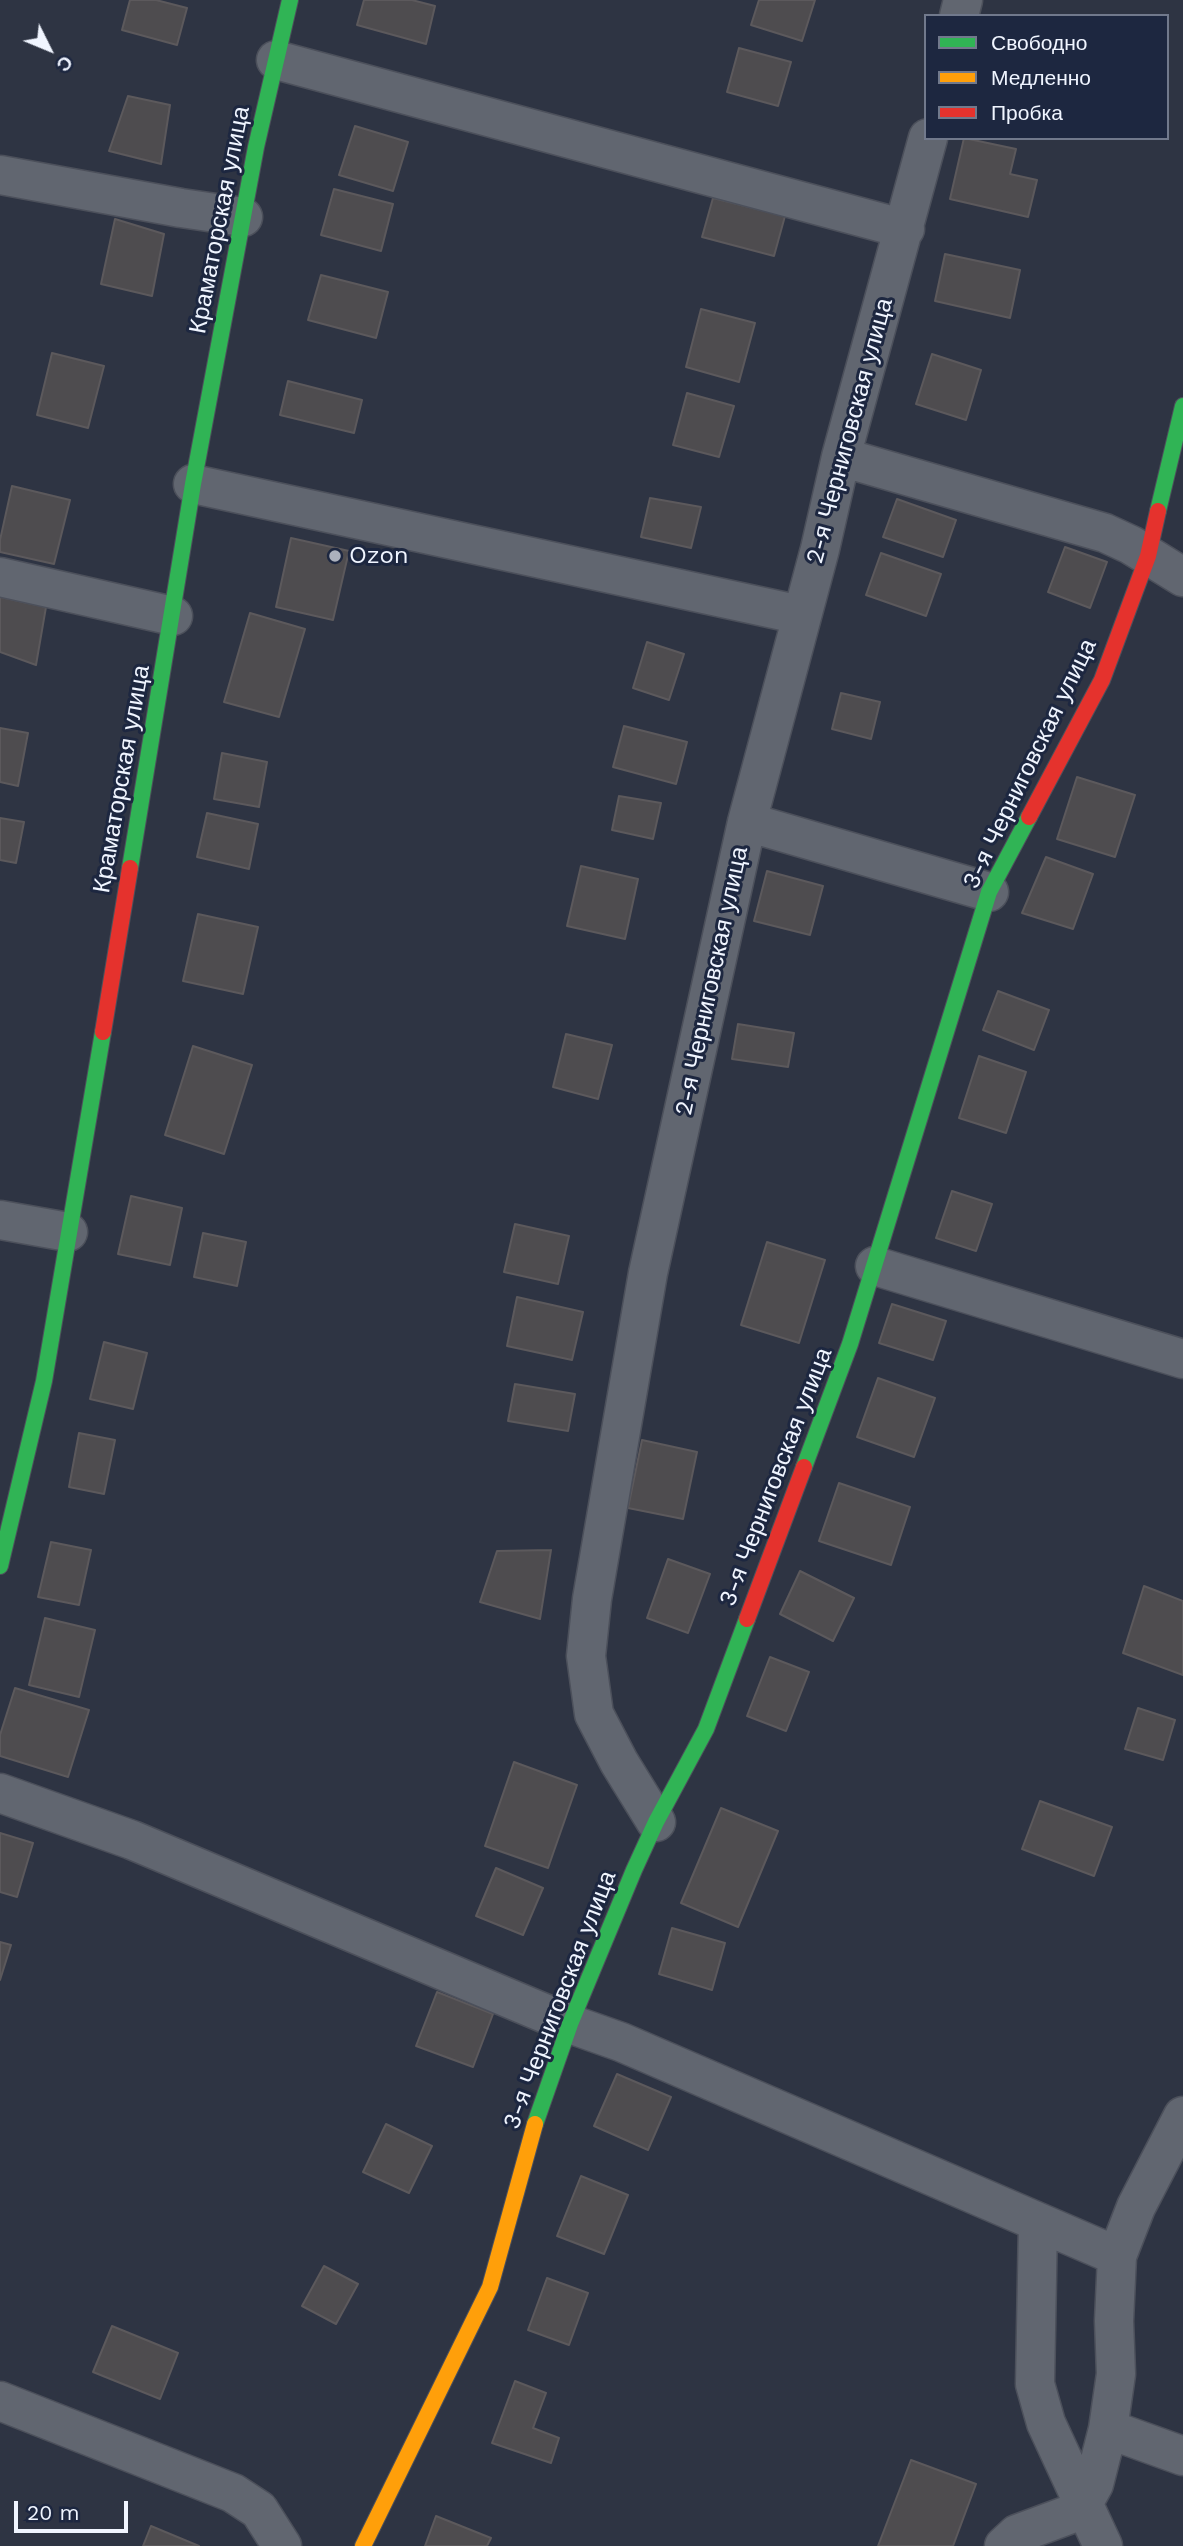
<!DOCTYPE html>
<meta charset="utf-8">
<style>
body{margin:0}
#map{position:relative;width:1183px;height:2546px;overflow:hidden;background:#2e3443;font-family:"Work Sans",sans-serif}
canvas{display:block}
.legend{position:absolute;left:924px;top:14px;width:245px;height:126px;box-sizing:border-box;background:#1d2740;border:2px solid #71798c;margin:0;padding:9px 12px;list-style:none;font-size:21px;color:#f0f5ff}
.legend li{display:flex;align-items:center;gap:14px;height:35px}
.legend b{width:35px;border:2px solid #71798c}
.north{position:absolute;left:14px;top:14px;width:70px;height:70px;-webkit-text-stroke:5px #1d2740;paint-order:stroke;rotate:133deg;font-size:19px;font-weight:700;line-height:28px;text-align:center;color:#f0f5ff}
.north::after{content:'';display:block;margin:auto;width:24px;height:32px;background:#f0f5ff;clip-path:polygon(50% 0,100% 100%,50% 72%,0 100%)}
.scale{position:absolute;left:14px;top:2501px;width:114px;height:32px;box-sizing:border-box;border:4px solid #f0f5ff;border-top:0;padding-left:9px;font-size:21px;line-height:24px;white-space:nowrap;color:#f0f5ff;-webkit-text-stroke:5px #1d2740;paint-order:stroke}
</style>
<div id="map">
<canvas width="1183" height="2546"></canvas>
<ul class="legend">
<li><b style="height:9px;background:#30b455"></b>Свободно</li>
<li><b style="height:9px;background:#ff9f0a"></b>Медленно</li>
<li><b style="height:9px;background:#e5322d"></b>Пробка</li>
</ul>
<div class="north">С</div>
<div class="scale">20 m</div>
</div>
<script>
const ctx = document.querySelector('canvas').getContext('2d');
ctx.lineJoin = 'round';
function fill(path, color) { ctx.fillStyle = color; ctx.fill(path, 'evenodd'); }
const shape = rows => new Path2D(rows.map(r => 'M' + r).join(''));
function trace(path, color, width, dash) { ctx.strokeStyle = color; ctx.lineWidth = width; ctx.lineCap = dash ? 'butt' : 'round'; ctx.setLineDash(dash || []); ctx.stroke(path); }
function label(font, color, halo, rows, align = 'center') {
  ctx.font = font + ' "Work Sans",sans-serif'; ctx.lineWidth = 6; ctx.setLineDash([]); ctx.textBaseline = 'middle'; ctx.strokeStyle = halo; ctx.fillStyle = color; for (const [text, x, y, turn = 0] of rows) {
    ctx.save(); ctx.translate(x, y); ctx.rotate((+turn || 0) * Math.PI / 180); ctx.textAlign = isNaN(turn) ? turn : align; if (halo) ctx.strokeText(text, 0, 0); ctx.fillText(text, 0, 0); ctx.restore();
  }
}
const building = shape([
 [130,0,156,0,187,8,177,45,122,30,130,0],
 [364,0,412,0,435,6,426,44,357,25,364,0],
 [759,0,815,0,802,41,751,25,759,0],
 [739,48,791,62,778,106,727,92,739,48],
 [128,96,170,105,161,164,109,151,128,96],
 [355,126,408,142,393,191,339,175,355,126],
 [964,138,1016,149,1010,174,1037,180,1028,217,950,199,964,138],
 [334,189,393,204,381,251,321,235,334,189],
 [713,198,785,216,774,256,702,237,713,198],
 [115,219,164,234,152,296,101,284,115,219],
 [945,254,1020,270,1010,318,935,301,945,254],
 [321,275,388,292,376,338,308,320,321,275],
 [701,309,755,323,739,382,686,367,701,309],
 [52,353,104,366,88,428,37,415,52,353],
 [932,354,981,370,966,420,916,404,932,354],
 [288,381,362,400,354,433,280,415,288,381],
 [687,393,734,406,719,457,673,445,687,393],
 [12,486,70,500,54,564,0,552,0,540,12,486],
 [650,498,701,507,691,548,641,537,650,498],
 [897,499,956,520,943,557,883,537,897,499],
 [291,538,349,551,333,620,276,607,291,538],
 [1065,547,1107,562,1090,608,1048,592,1065,547],
 [881,553,941,574,926,616,866,595,881,553],
 [0,597,46,607,36,665,0,652,0,597],
 [250,613,305,629,279,717,224,702,250,613],
 [647,642,684,654,669,700,633,688,647,642],
 [841,693,880,702,871,739,832,729,841,693],
 [624,726,687,742,676,784,613,767,624,726],
 [0,728,28,733,18,786,0,782,0,728],
 [222,753,267,762,259,807,214,799,222,753],
 [1077,777,1135,795,1115,857,1057,839,1077,777],
 [619,796,661,803,653,839,612,830,619,796],
 [207,813,258,824,249,869,197,857,207,813],
 [0,818,24,822,16,863,0,860,0,818],
 [1046,857,1093,874,1073,929,1022,913,1046,857],
 [581,866,638,879,625,939,567,926,581,866],
 [767,871,823,886,810,935,754,921,767,871],
 [198,914,258,927,243,994,183,981,198,914],
 [998,991,1049,1010,1034,1050,983,1030,998,991],
 [738,1024,794,1033,788,1067,732,1059,738,1024],
 [566,1034,612,1045,598,1099,553,1087,566,1034],
 [193,1046,252,1065,224,1154,165,1135,193,1046],
 [979,1056,1026,1072,1006,1133,959,1118,979,1056],
 [952,1191,992,1204,976,1251,936,1238,952,1191],
 [131,1196,182,1208,170,1265,118,1254,131,1196],
 [515,1224,569,1236,558,1284,504,1272,515,1224],
 [203,1233,246,1242,237,1286,194,1277,203,1233],
 [767,1242,825,1260,799,1343,741,1325,767,1242],
 [517,1297,583,1312,572,1360,507,1346,517,1297],
 [892,1304,946,1321,933,1360,879,1343,892,1304],
 [104,1342,147,1353,133,1409,90,1399,104,1342],
 [878,1378,935,1398,914,1457,857,1437,878,1378],
 [515,1384,575,1394,568,1431,508,1421,515,1384],
 [79,1433,115,1440,104,1494,69,1487,79,1433],
 [642,1440,697,1452,683,1519,628,1508,642,1440],
 [839,1483,910,1507,891,1565,819,1541,839,1483],
 [51,1542,91,1550,79,1605,38,1597,51,1542],
 [551,1550,540,1619,480,1602,497,1551,551,1550],
 [668,1559,710,1574,688,1633,647,1618,668,1559],
 [800,1571,854,1598,833,1641,780,1614,800,1571],
 [1144,1586,1183,1601,1183,1675,1123,1653,1144,1586],
 [45,1618,95,1630,79,1697,29,1685,45,1618],
 [770,1657,809,1672,786,1731,747,1716,770,1657],
 [15,1688,89,1710,68,1777,0,1756,0,1735,15,1688],
 [1138,1708,1175,1720,1163,1760,1125,1749,1138,1708],
 [514,1762,577,1785,548,1868,485,1846,514,1762],
 [1040,1801,1112,1827,1094,1876,1022,1849,1040,1801],
 [721,1808,778,1831,738,1927,681,1903,721,1808],
 [0,1833,33,1843,17,1897,0,1892,0,1833],
 [496,1868,543,1888,523,1935,476,1916,496,1868],
 [672,1928,725,1943,712,1990,659,1974,672,1928],
 [0,1942,11,1945,0,1980,0,1942],
 [437,1992,493,2014,473,2067,416,2046,437,1992],
 [617,2074,671,2097,648,2150,594,2126,617,2074],
 [386,2124,432,2146,409,2193,363,2172,386,2124],
 [581,2176,628,2195,604,2254,557,2236,581,2176],
 [324,2266,358,2284,336,2324,302,2306,324,2266],
 [547,2278,588,2293,569,2345,528,2330,547,2278],
 [112,2326,178,2353,160,2399,93,2372,112,2326],
 [515,2381,546,2393,533,2428,559,2438,551,2463,492,2443,515,2381],
 [911,2460,976,2484,953,2546,878,2546,911,2460],
 [436,2516,491,2538,487,2546,425,2546,436,2516],
 [151,2526,199,2546,143,2546,151,2526]
]);
const street = shape([
 [959,16,963,0],
 [276,60,905,229],
 [0,175,181,208,243,217],
 [841,457,1105,533,1131,545,1183,577],
 [193,484,801,615],
 [0,577,173,616],
 [747,822,989,892],
 [0,1220,68,1232],
 [875,1266,1183,1359],
 [0,1793,132,1840,570,2024,621,2042,1117,2256],
 [656,1822,619,1762,594,1714,586,1656,592,1599,648,1273,747,822,820,549,841,457,928,138],
 [1038,2222,1035,2384,1046,2423,1103,2546],
 [0,2401,233,2493,259,2510,282,2546],
 [1108,2429,1183,2456],
 [1004,2546,1017,2534,1071,2514,1084,2502,1094,2484,1108,2429,1116,2374,1114,2321,1117,2256,1136,2207,1183,2116]
]);
const fast = shape([
 [1158,511,1183,406],
 [130,868,193,484,256,147,290,0],
 [804,1467,850,1344,989,892,1029,817],
 [0,1566,44,1381,103,1032],
 [535,2124,570,2024,634,1870,656,1822,706,1729,747,1619]
]);
const slow = shape([
 [363,2546,490,2287,535,2124]
]);
const jam = shape([
 [1029,817,1102,680,1148,556,1158,511],
 [103,1032,130,868],
 [747,1619,804,1467]
]);
const markers = [
 [335,556,7,"#acb1bd"]
];
const streetNames = [
 ["Краматорская улица",220,220,-79],
 ["2-я Черниговская улица",850,431,-75],
 ["3-я Черниговская улица",1030,764,-64],
 ["Краматорская улица",122,779,-80],
 ["2-я Черниговская улица",712,981,-78],
 ["3-я Черниговская улица",776,1477,-69],
 ["3-я Черниговская улица",560,2000,-69]
];
const poiNames = [
 ["Ozon",349,556]
];
fill(building, '#4e4c4f');
trace(building, '#5c595c', 2);
trace(street, '#4c505b', 41);
trace(fast, '#4c505b', 18);
trace(slow, '#4c505b', 18);
trace(jam, '#4c505b', 18);
trace(street, '#616670', 38);
trace(fast, '#30b455', 16);
trace(slow, '#ff9f0a', 16);
trace(jam, '#e5322d', 16);
for (const [x, y, r, color] of markers) { const dot = new Path2D(); dot.arc(x, y, r, 0, 2 * Math.PI); ctx.fillStyle = color; ctx.fill(dot); trace(dot, '#1d2740', 2.5); }
label('24px', '#f0f5ff', '#1d2740', streetNames);
label('24px', '#f0f5ff', '#1d2740', poiNames, 'left');
</script>
